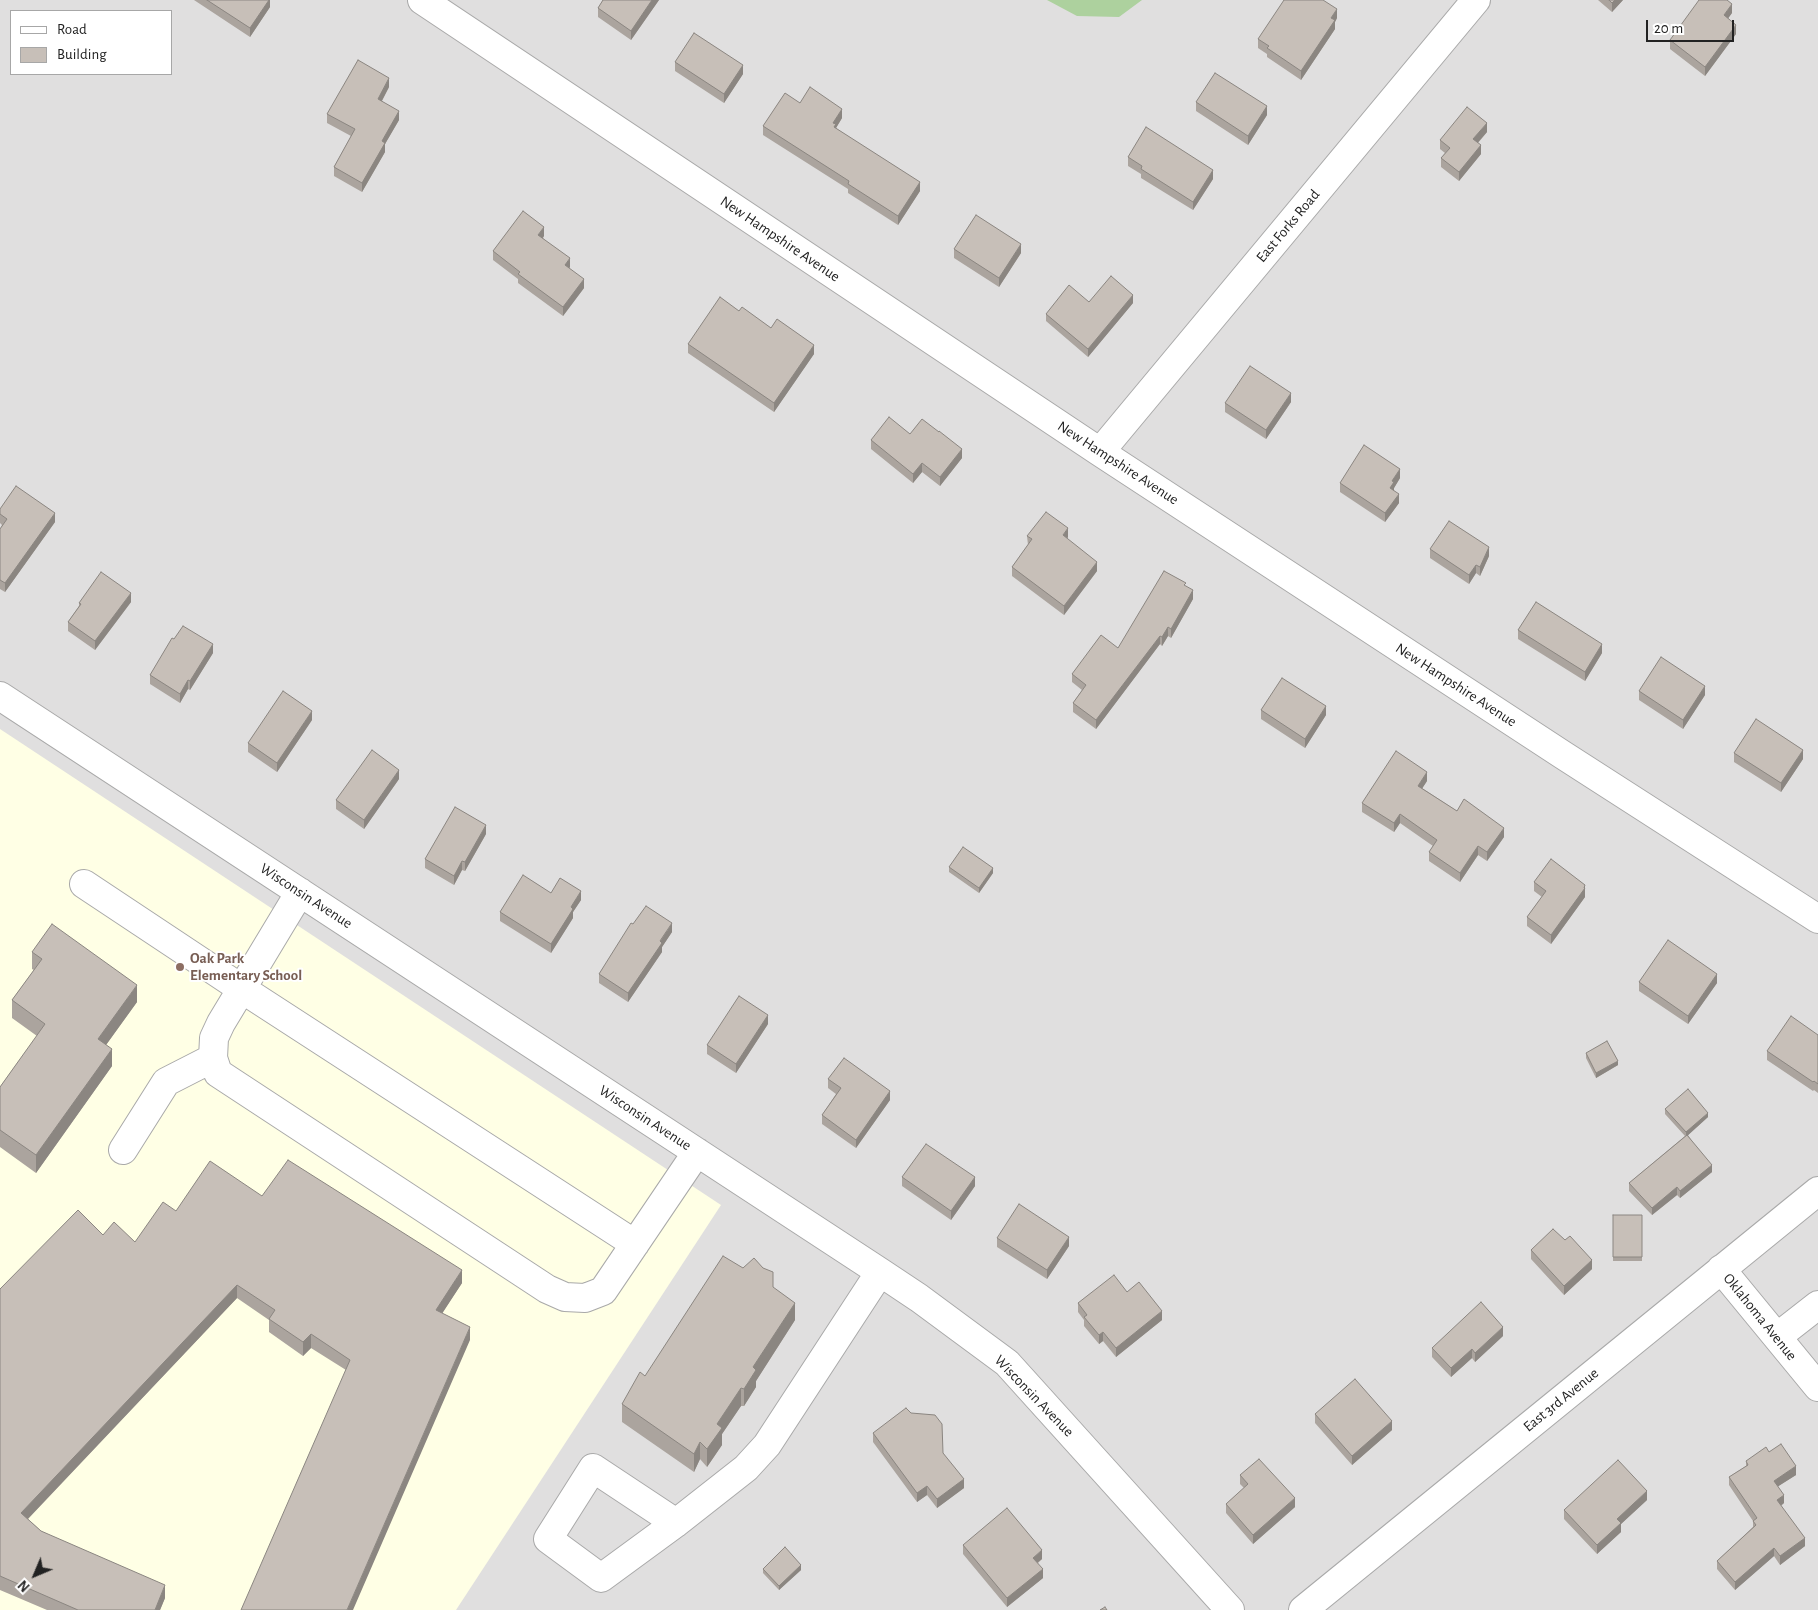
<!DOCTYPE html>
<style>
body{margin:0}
#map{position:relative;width:1818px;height:1610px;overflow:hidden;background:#f2efe9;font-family:"Alegreya Sans",sans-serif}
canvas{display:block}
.legend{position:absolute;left:10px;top:10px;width:162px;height:65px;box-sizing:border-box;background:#fff;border:1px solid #a7a7a7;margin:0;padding:6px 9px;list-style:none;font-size:15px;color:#222}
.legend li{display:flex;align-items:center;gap:10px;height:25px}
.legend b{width:25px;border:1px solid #a7a7a7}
.north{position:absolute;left:10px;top:1550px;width:50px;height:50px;-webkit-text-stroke:4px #fff;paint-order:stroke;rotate:225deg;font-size:14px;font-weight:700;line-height:20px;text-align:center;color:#222}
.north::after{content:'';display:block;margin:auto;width:18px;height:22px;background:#222;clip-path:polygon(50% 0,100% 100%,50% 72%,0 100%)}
.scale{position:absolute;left:1646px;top:20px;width:88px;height:22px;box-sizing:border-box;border:2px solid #222;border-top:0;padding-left:6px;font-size:15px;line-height:18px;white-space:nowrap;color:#222;-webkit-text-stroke:4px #fff;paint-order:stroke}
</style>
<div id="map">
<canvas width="1818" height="1610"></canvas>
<ul class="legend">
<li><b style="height:6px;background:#fff"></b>Road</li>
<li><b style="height:14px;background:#c7bfb8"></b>Building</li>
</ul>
<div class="north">N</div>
<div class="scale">20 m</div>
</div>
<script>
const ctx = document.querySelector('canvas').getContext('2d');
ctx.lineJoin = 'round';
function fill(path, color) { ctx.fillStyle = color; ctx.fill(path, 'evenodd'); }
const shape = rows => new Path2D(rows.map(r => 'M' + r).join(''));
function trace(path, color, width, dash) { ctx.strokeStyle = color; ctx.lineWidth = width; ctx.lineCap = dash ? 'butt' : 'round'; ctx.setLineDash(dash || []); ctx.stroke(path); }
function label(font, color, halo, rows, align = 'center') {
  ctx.font = font + ' "Alegreya Sans",sans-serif'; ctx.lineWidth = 4; ctx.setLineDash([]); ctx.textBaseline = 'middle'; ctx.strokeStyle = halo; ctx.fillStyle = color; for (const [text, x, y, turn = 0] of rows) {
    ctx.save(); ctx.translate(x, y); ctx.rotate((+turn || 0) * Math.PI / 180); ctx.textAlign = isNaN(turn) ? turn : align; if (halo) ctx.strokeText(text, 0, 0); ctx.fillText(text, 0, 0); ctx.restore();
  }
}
const residential = shape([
 [0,0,1818,0,1818,1610,0,1610],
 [11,11,171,11,171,74,11,74]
]);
const education = shape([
 [0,729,721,1205,456,1610,0,1610]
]);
const forest = shape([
 [1047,0,1142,0,1119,17,1077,16]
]);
const minor = shape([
 [422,0,1100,452,1563,755,1818,919],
 [1100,452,1476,0],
 [0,696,880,1272,919,1298,1007,1363,1230,1610],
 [84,884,242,989,635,1244],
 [300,892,221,1023,214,1038,213,1058,218,1073,547,1289,565,1297,585,1298,603,1291,697,1152],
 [123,1150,166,1082,213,1058],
 [1721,1269,1818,1387],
 [1777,1337,1818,1305],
 [676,1523,593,1468,548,1539,601,1578,676,1523,746,1468,767,1445,880,1272],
 [1303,1610,1818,1191]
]);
const wall = shape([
 [194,0,270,0,270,7,250,37],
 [603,0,659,0,631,40,598,17,598,8],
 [1598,0,1623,0,1612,12],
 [1732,13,1728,18,1736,34,1705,76,1670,49,1670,40],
 [1337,18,1335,22,1335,29,1301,80,1267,57,1267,54,1258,48,1258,39],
 [675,62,743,74,724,103,675,71],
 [389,87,382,101,399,120,385,144,385,152,362,192,334,176,334,167,351,136,327,123,327,114],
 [1196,102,1267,115,1248,145,1196,111],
 [800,103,842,118,836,128,920,191,898,225,848,193,848,189,763,135,763,126],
 [1487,132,1478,143,1481,154,1459,181,1441,167,1441,158,1445,153,1440,149,1440,140],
 [1128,157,1213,179,1193,210,1141,178,1141,174,1128,166],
 [544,236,543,238,570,267,569,268,584,288,563,316,518,283,518,279,493,260,493,251],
 [954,249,1021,253,999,287,954,258],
 [1089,302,1133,303,1088,357,1046,321,1046,314],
 [739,311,771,328,814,354,774,412,688,353,688,344],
 [1291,402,1266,439,1225,412,1225,403],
 [910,434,962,458,940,486,922,472,913,483,871,449,871,440],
 [1400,478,1394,488,1394,490,1399,503,1385,522,1340,492,1340,483],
 [0,509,55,522,5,592,0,589,0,529,2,525,0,523],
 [1027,536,1068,537,1067,539,1097,571,1064,615,1012,576,1012,567,1028,545],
 [1430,549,1489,556,1480,576,1476,573,1469,584,1430,558],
 [1186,586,1193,599,1171,638,1168,636,1162,646,1160,644,1096,729,1073,712,1073,703,1082,690,1072,682,1072,674,1118,648],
 [131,602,95,650,68,631,68,622,79,606,79,603],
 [1518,630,1602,653,1585,681,1518,639],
 [174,639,213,653,190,690,188,689,180,703,150,684,150,675],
 [1639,691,1705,695,1683,729,1639,700],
 [1261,710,1326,715,1305,748,1261,719],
 [312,720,277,772,248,752,248,743],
 [1734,753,1803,759,1781,792,1734,762],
 [399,779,364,829,336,809,336,800],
 [1427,781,1422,788,1457,811,1504,837,1487,861,1478,855,1460,882,1429,861,1429,852,1433,846,1400,823,1394,832,1362,812,1362,803],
 [486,834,465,871,462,870,454,885,425,868,425,859],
 [949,867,993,873,979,893,949,872],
 [1534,882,1585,885,1585,897,1551,944,1527,926,1527,917,1542,897,1534,891],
 [551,893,581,900,573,912,573,918,551,953,500,921,500,912],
 [633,924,672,932,662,947,662,952,628,1002,599,983,599,974],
 [32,952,137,1002,106,1045,112,1066,36,1173,0,1147,0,1087,37,1036,12,1018,12,1000,34,970,32,969],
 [1639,982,1717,983,1688,1024,1639,991],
 [768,1024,736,1073,707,1054,707,1045],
 [1818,1035,1818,1093,1814,1090,1813,1091,1767,1060,1767,1051],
 [1586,1053,1618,1065,1596,1078,1586,1058],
 [828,1079,890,1100,856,1148,822,1124,822,1115,836,1094,828,1088],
 [1665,1109,1708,1117,1688,1135,1712,1172,1680,1198,1677,1195,1652,1215,1629,1191,1629,1183,1685,1136,1665,1114],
 [902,1177,975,1186,951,1220,902,1186],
 [262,1196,462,1283,442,1313,470,1340,346,1370,311,1348,303,1356,269,1332,269,1320,237,1298,28,1519,41,1531,165,1598,160,1610,47,1610,0,1590,0,1289,103,1235,135,1242,176,1211],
 [1613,1215,1642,1215,1642,1261,1613,1261],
 [997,1238,1069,1246,1047,1279,997,1247],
 [1565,1240,1592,1269,1564,1295,1531,1259,1531,1250],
 [773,1287,795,1320,756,1381,756,1387,744,1406,741,1406,722,1434,722,1445,707,1467,700,1459,694,1472,622,1422,622,1404,645,1376],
 [1127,1292,1162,1320,1116,1357,1103,1341,1099,1344,1084,1326,1084,1320,1078,1312,1078,1303],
 [1503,1336,1475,1362,1472,1358,1451,1377,1432,1357,1432,1348],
 [1315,1414,1392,1430,1352,1465,1315,1423],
 [873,1433,943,1453,964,1488,937,1508,927,1495,917,1502,873,1442],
 [1769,1452,1796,1475,1778,1486,1784,1503,1781,1506,1805,1546,1780,1565,1774,1556,1735,1590,1717,1569,1717,1561,1753,1527,1753,1521,1729,1485,1729,1477,1746,1466,1746,1461],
 [1240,1475,1295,1507,1253,1544,1226,1513,1226,1504,1244,1488,1240,1484],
 [1647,1500,1621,1524,1621,1532,1597,1554,1564,1519,1564,1510],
 [963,1545,1042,1559,1038,1563,1043,1578,1007,1607,963,1554],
 [763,1569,801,1570,779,1590,763,1573]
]);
const shadedWall = shape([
 [269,0,270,0,270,7,250,37,250,28],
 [652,0,659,0,631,40,631,31],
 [1615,0,1623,0,1612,12,1612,3],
 [1732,4,1732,13,1724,24,1724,15],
 [1337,9,1337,18,1335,22,1335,29,1301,80,1301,71,1331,18],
 [1736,25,1736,34,1705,76,1705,67],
 [743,65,743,74,724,103,724,94],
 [389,78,389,87,378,108,378,99],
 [1267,106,1267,115,1248,145,1248,136],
 [842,109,842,118,836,128,836,133,833,123],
 [399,111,399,120,385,144,385,152,362,192,362,183,382,141],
 [1487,123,1487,132,1473,148,1473,139],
 [1481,145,1481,154,1459,181,1459,172],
 [1213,170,1213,179,1193,210,1193,202],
 [920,182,920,191,898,225,898,216],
 [544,227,544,236,538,244,538,235],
 [1021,244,1021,253,999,287,999,278],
 [570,258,570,267,565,274,565,265],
 [584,279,584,288,563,316,563,307],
 [1133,295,1133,303,1088,357,1088,349],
 [814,345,814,354,774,412,774,403],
 [1291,393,1291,402,1266,439,1266,430],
 [962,449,962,458,940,486,940,477],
 [922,463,922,472,913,483,913,474],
 [1400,469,1400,478,1394,488,1394,491,1390,488,1392,481],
 [1399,494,1399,503,1385,522,1385,513],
 [55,513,55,522,5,592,5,583],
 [1068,528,1068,537,1063,544,1063,535],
 [1489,547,1489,556,1480,576,1480,567],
 [1097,562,1097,571,1064,615,1064,606],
 [1476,565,1476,573,1469,584,1469,575],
 [1193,590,1193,599,1171,638,1171,629],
 [131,593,131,602,95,650,95,641],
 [1168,627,1168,636,1162,646,1162,637],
 [1160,636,1160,644,1096,729,1096,720],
 [213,644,213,653,190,690,190,681],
 [1602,644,1602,653,1585,681,1585,672],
 [188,680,188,689,180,703,180,694],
 [1705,686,1705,695,1683,729,1683,720],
 [1326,706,1326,715,1305,748,1305,739],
 [312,711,312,720,277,772,277,763],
 [1803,750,1803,759,1781,792,1781,783],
 [399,770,399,779,364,829,364,820],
 [1427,772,1427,781,1418,795,1418,786],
 [1400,814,1400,823,1394,832,1394,823],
 [486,825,486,834,465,871,465,862],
 [1504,828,1504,837,1487,861,1487,852],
 [1478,846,1478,855,1460,882,1460,873],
 [462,861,462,870,454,885,454,876],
 [993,868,993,873,979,893,979,888],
 [1585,885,1585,897,1551,944,1551,935],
 [581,891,581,900,573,912,573,918,551,953,551,944,571,907],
 [672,923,672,932,662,947,662,952,628,1002,628,993],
 [1717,974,1717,983,1688,1024,1688,1016],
 [137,985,137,1002,98,1056,98,1039],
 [768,1015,768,1024,736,1073,736,1064],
 [112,1049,112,1066,36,1173,36,1155],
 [1618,1061,1618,1065,1596,1078,1596,1073],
 [890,1091,890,1100,856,1148,856,1140],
 [1708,1113,1708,1117,1686,1137,1686,1132],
 [1712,1165,1712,1172,1680,1198,1680,1191],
 [975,1177,975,1186,951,1220,951,1211],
 [1677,1187,1677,1195,1652,1215,1652,1208],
 [1069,1237,1069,1246,1047,1279,1047,1270],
 [1592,1260,1592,1269,1564,1295,1564,1286],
 [462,1270,462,1283,436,1323,436,1310],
 [237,1285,237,1298,21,1526,21,1513],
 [795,1303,795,1320,756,1381,756,1387,744,1406,744,1389,753,1367],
 [1162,1311,1162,1320,1116,1357,1116,1348],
 [470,1327,470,1340,353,1610,347,1610],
 [1503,1327,1503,1336,1475,1362,1475,1353],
 [1103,1332,1103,1341,1099,1344,1099,1335],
 [311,1334,311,1348,303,1356,303,1342],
 [1472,1349,1472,1358,1451,1377,1451,1368],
 [741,1388,741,1406,722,1434,722,1445,707,1467,707,1449,717,1424],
 [1392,1421,1392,1430,1352,1465,1352,1456],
 [700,1442,700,1459,694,1472,694,1454],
 [1796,1466,1796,1475,1774,1489,1774,1481],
 [964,1479,964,1488,937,1508,937,1499],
 [927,1486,927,1495,917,1502,917,1493],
 [1647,1491,1647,1500,1621,1524,1621,1532,1597,1554,1597,1545,1617,1519],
 [1784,1495,1784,1503,1777,1508,1777,1500],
 [1295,1498,1295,1507,1253,1544,1253,1535],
 [1805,1538,1805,1546,1780,1565,1780,1556],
 [1774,1548,1774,1556,1735,1590,1735,1582],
 [1042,1550,1042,1559,1033,1566,1033,1558],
 [801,1565,801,1570,779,1590,779,1586],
 [1043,1569,1043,1578,1007,1607,1007,1598],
 [165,1585,165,1598,160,1610,155,1610]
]);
const building = shape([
 [207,0,269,0,250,28,207,0],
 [603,0,652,0,631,31,598,8,603,0],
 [1284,0,1323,0,1337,9,1331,18,1335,20,1301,71,1267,48,1269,46,1258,39,1284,0],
 [1609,0,1615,0,1612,3,1609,0],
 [1699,0,1727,0,1732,4,1724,15,1736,25,1705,67,1670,40,1699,0],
 [694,33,743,65,724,94,675,62,694,33],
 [358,60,389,78,378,99,399,111,382,141,385,143,362,183,334,167,355,129,327,114,358,60],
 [1215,73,1267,106,1248,136,1196,102,1215,73],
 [810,87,842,109,833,123,836,124,834,127,920,182,898,216,848,184,849,181,763,126,785,93,800,103,810,87],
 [1467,107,1487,123,1473,139,1481,145,1459,172,1441,158,1450,148,1440,140,1467,107],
 [1146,127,1213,170,1193,202,1141,169,1142,166,1128,157,1146,127],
 [523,211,544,227,538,235,570,258,565,265,584,279,563,307,518,274,520,272,493,251,523,211],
 [976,215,1021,244,999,278,954,249,976,215],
 [1111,276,1133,295,1088,349,1046,314,1069,285,1089,302,1111,276],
 [720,297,739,311,742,307,771,328,777,319,814,345,774,403,688,344,720,297],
 [1250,366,1291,393,1266,430,1225,403,1250,366],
 [889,417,910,434,922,419,939,432,939,431,962,449,940,477,922,463,913,474,871,440,889,417],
 [1364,445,1400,469,1392,481,1394,482,1390,488,1399,494,1385,513,1340,483,1364,445],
 [16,486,55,513,5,583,0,580,0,529,7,519,0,514,0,509,16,486],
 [1046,512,1068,528,1063,535,1097,562,1064,606,1012,567,1032,539,1027,536,1046,512],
 [1449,521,1489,547,1480,567,1476,565,1469,575,1430,549,1449,521],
 [1164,571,1186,583,1184,585,1193,590,1171,629,1168,627,1162,637,1160,636,1096,720,1073,703,1086,685,1072,674,1101,635,1118,648,1164,571],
 [101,572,131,593,95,641,68,622,81,604,79,603,101,572],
 [1536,602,1602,644,1585,672,1518,630,1536,602],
 [183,626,213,644,190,681,188,680,180,694,150,675,172,638,174,639,183,626],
 [1661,657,1705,686,1683,720,1639,691,1661,657],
 [1282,678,1326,706,1305,739,1261,710,1282,678],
 [283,691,312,711,277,763,248,743,283,691],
 [1756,719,1803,750,1781,783,1734,753,1756,719],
 [372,750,399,770,364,820,336,800,372,750],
 [1396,751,1427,772,1418,786,1457,811,1464,799,1504,828,1487,852,1478,846,1460,873,1429,852,1437,840,1400,814,1394,823,1362,803,1396,751],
 [455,807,486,825,465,862,462,861,454,876,425,859,455,807],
 [963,847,993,868,979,888,949,867,963,847],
 [1551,859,1585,885,1584,888,1585,888,1551,935,1527,917,1546,891,1534,882,1551,859],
 [523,875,551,893,560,878,581,891,571,907,573,909,551,944,500,912,523,875],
 [646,906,672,923,660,941,662,943,628,993,599,974,631,923,633,924,646,906],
 [52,924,137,985,98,1039,112,1049,36,1155,0,1130,0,1087,45,1024,12,1000,42,959,32,952,52,924],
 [1668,940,1717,974,1688,1016,1639,982,1668,940],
 [739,996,768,1015,736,1064,707,1045,739,996],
 [1791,1016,1818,1035,1818,1084,1814,1081,1813,1082,1767,1051,1791,1016],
 [1607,1041,1618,1061,1596,1073,1586,1053,1607,1041],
 [844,1058,890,1091,856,1140,822,1115,841,1088,828,1079,844,1058],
 [1688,1089,1708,1113,1686,1132,1665,1109,1688,1089],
 [1687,1135,1712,1165,1680,1191,1677,1187,1652,1208,1629,1183,1687,1135],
 [926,1144,975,1177,951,1211,902,1177,926,1144],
 [288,1160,462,1270,436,1310,470,1327,347,1610,241,1610,350,1360,311,1334,303,1342,269,1319,275,1310,237,1285,21,1513,41,1531,165,1585,155,1610,78,1610,0,1576,0,1289,78,1210,103,1235,114,1222,135,1242,163,1202,176,1211,210,1161,262,1196,288,1160],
 [1019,1204,1069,1237,1047,1270,997,1238,1019,1204],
 [1613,1215,1642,1215,1642,1257,1613,1257,1613,1215],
 [1553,1229,1565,1240,1570,1236,1592,1260,1564,1286,1531,1250,1553,1229],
 [723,1256,743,1268,754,1258,763,1268,773,1272,773,1287,795,1303,753,1367,756,1370,744,1389,741,1388,717,1424,722,1428,707,1449,700,1442,694,1454,622,1404,640,1372,645,1376,723,1256],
 [1114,1275,1127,1292,1139,1282,1162,1311,1116,1348,1103,1332,1099,1335,1084,1317,1087,1315,1078,1303,1114,1275],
 [1481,1302,1503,1327,1475,1353,1472,1349,1451,1368,1432,1348,1481,1302],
 [1355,1379,1392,1421,1352,1456,1315,1414,1355,1379],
 [906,1408,911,1413,935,1415,942,1424,943,1453,964,1479,937,1499,927,1486,917,1493,873,1433,906,1408],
 [1781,1444,1796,1466,1774,1481,1784,1495,1777,1500,1805,1538,1780,1556,1774,1548,1735,1582,1717,1561,1756,1525,1753,1521,1757,1518,1729,1477,1748,1465,1746,1461,1766,1447,1769,1452,1781,1444],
 [1259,1459,1295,1498,1253,1535,1226,1504,1248,1484,1240,1475,1259,1459],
 [1618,1460,1647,1491,1617,1519,1621,1523,1597,1545,1564,1510,1618,1460],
 [1007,1508,1042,1550,1033,1558,1043,1569,1007,1598,963,1545,1007,1508],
 [785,1547,801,1565,779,1586,763,1569,785,1547],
 [1105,1607,1107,1610,1100,1610,1105,1607]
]);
const markers = [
 [180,967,5,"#8d6e63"]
];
const streetNames = [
 ["East Forks Road",1288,226,-50],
 ["New Hampshire Avenue",780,239,34],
 ["New Hampshire Avenue",1118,463,33],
 ["New Hampshire Avenue",1456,685,33],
 ["Wisconsin Avenue",306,896,33],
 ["Wisconsin Avenue",645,1118,33],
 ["Oklahoma Avenue",1760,1317,51],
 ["Wisconsin Avenue",1034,1396,46],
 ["East 3rd Avenue",1561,1400,-39]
];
const educationNames = [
 ["Oak Park",190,958],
 ["Elementary School",190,975]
];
fill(residential, '#e0dfdf');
fill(education, '#ffffe5');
fill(forest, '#add19e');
trace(minor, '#a9a9a9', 30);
trace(minor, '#fff', 28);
fill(wall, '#aba49e');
fill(shadedWall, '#8b8681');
fill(building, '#c7bfb8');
trace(building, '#8b8681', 1);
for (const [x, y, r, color] of markers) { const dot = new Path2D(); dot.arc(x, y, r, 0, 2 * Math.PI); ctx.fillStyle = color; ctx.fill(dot); trace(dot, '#fff', 2); }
label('15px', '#222', '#fff', streetNames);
label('bold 15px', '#785e54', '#fff', educationNames, 'left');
</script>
